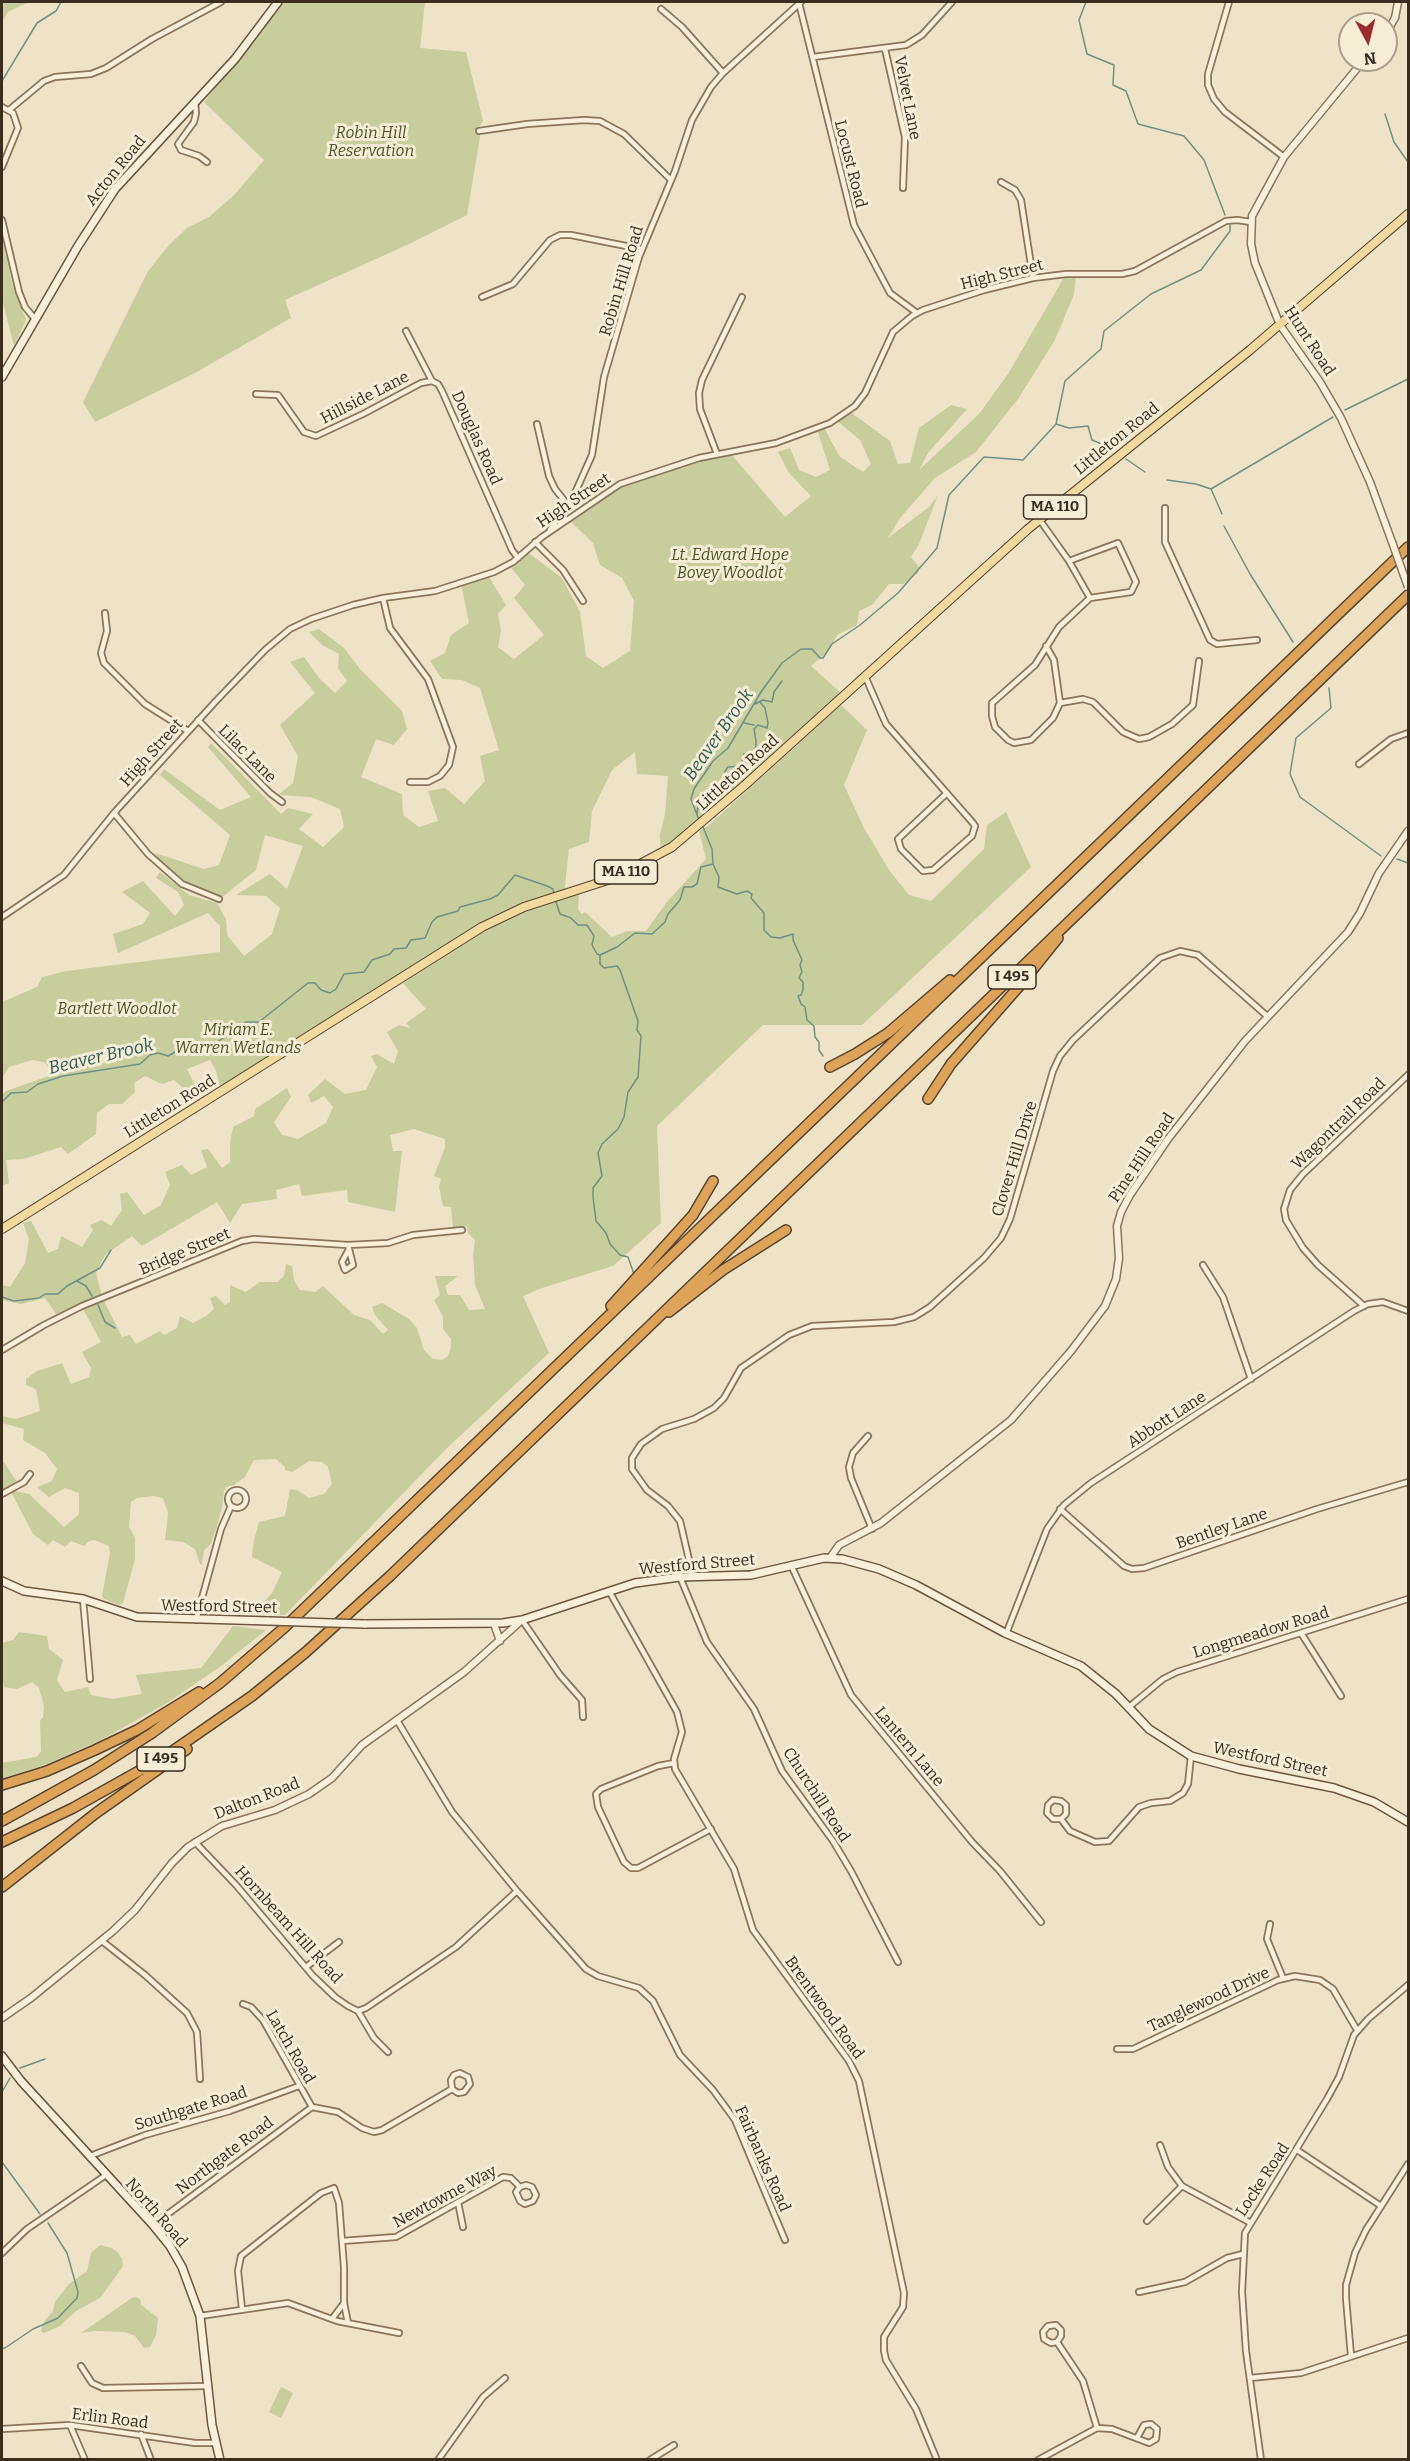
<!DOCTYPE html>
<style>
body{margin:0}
#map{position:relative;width:1410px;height:2461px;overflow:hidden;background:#efe3c7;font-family:Bitter,serif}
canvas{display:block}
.frame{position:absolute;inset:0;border:3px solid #3b2d20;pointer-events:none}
.north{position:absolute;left:1338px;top:12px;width:60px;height:60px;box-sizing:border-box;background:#f6edd7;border:2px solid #aba08e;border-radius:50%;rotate:173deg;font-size:16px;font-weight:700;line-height:24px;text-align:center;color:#3b2d20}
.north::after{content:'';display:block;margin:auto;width:21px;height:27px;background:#9a2d2c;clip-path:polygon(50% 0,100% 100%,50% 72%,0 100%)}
</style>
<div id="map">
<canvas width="1410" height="2461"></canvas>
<div class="frame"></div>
<div class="north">N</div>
</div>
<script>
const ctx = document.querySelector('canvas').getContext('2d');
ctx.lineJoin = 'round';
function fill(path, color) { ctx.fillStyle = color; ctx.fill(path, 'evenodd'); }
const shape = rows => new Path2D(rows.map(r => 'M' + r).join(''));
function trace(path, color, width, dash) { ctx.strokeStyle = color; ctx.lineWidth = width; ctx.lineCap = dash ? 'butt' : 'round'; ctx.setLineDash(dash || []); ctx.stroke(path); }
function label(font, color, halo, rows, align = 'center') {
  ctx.font = font + ' Bitter,serif'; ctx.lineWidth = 6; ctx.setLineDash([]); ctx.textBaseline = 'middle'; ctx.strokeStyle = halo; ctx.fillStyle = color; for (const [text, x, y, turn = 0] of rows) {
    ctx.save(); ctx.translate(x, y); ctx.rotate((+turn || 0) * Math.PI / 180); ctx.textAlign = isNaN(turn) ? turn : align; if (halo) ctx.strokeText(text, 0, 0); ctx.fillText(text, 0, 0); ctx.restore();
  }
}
const green = shape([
 [2,2,29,2,8,12,2,22],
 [284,2,425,2,420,48,466,52,483,121,478,129,480,137,467,215,407,245,285,300,291,318,193,374,95,422,83,402,148,271,169,245,187,228,209,217,235,194,264,160,204,102],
 [2,237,12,283,26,320,14,346,2,299],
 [1066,274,1076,274,1074,294,1055,340,1018,399,976,452,935,478,900,518,888,538,929,507,938,495,919,544,911,557,919,567,918,573,904,584,889,584,872,605,859,611,857,625,837,635,830,649,811,666,840,692,661,854,660,835,665,814,668,776,637,774,635,752,612,770,592,811,589,842,569,849,564,895,509,913,226,1087,224,1084,220,1086,216,1071,210,1060,187,1069,200,1095,194,1098,174,1080,162,1084,145,1076,134,1083,135,1092,122,1104,109,1104,97,1113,96,1134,68,1154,61,1147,24,1159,6,1160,9,1183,2,1186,2,1095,6,1091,66,1070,119,1060,110,1056,105,1056,77,1062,52,1072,44,1062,32,1060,9,1067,2,1078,2,1002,37,987,42,977,66,971,220,952,220,926,208,913,118,953,113,934,143,924,150,913,122,892,143,881,175,916,184,905,178,892,156,878,160,872,189,895,217,903,226,919,227,935,244,956,272,934,280,908,266,896,236,895,270,874,287,889,303,846,265,835,256,870,221,898,182,884,163,867,155,853,204,869,219,865,230,835,160,775,164,769,220,810,251,797,208,747,211,743,281,814,288,808,313,814,299,829,323,847,344,827,340,809,311,797,278,795,293,783,298,756,280,725,315,693,290,662,304,657,319,678,335,693,347,681,338,668,339,654,322,645,309,632,319,629,344,648,360,669,402,711,407,729,394,745,376,739,361,777,402,794,403,815,419,827,438,821,428,791,445,788,464,804,485,781,480,756,499,750,480,688,462,680,442,679,430,661,445,653,451,635,469,623,461,583,487,574,506,605,498,614,501,630,498,647,514,659,544,635,514,598,525,585,509,565,526,551,562,578,580,612,586,656,603,668,630,651,634,601,622,578,600,565,593,543,569,520,609,490,685,462,730,453,785,517,811,496,789,473,778,452,790,448,799,470,816,477,830,470,817,429,823,426,840,457,863,472,871,464,860,440,836,420,849,411,890,441,898,464,910,463,919,428,951,405,967,409,928,453,919,470,979,414,1008,374],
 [841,705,867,730,844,785,864,828,889,870,909,895,931,901,984,849,987,825,1006,812,1031,867,862,1025,763,1025,657,1126,661,1223,613,1266,542,1288,523,1296,549,1353,447,1448,285,1615,253,1614,272,1593,282,1572,252,1557,254,1540,259,1522,285,1516,290,1489,297,1490,309,1498,324,1494,332,1484,328,1467,322,1462,309,1461,292,1472,285,1470,285,1467,276,1459,254,1460,245,1477,234,1485,226,1487,224,1491,222,1508,216,1529,211,1544,204,1550,202,1565,200,1564,195,1549,183,1542,165,1540,168,1513,163,1498,154,1496,137,1498,131,1502,129,1527,135,1538,135,1559,123,1603,119,1605,104,1599,102,1596,110,1553,109,1546,94,1540,89,1541,84,1546,71,1541,65,1547,53,1540,48,1545,33,1534,10,1490,2,1494,3,1461,17,1482,11,1490,29,1494,64,1527,79,1514,79,1493,65,1488,49,1497,37,1487,52,1481,57,1469,45,1453,23,1440,24,1429,2,1423,2,1416,16,1419,40,1411,36,1389,26,1385,26,1379,37,1371,62,1363,71,1384,89,1377,91,1368,82,1352,101,1342,82,1307,59,1318,45,1298,21,1304,2,1300,2,1285,10,1287,25,1263,29,1239,23,1223,31,1221,48,1253,58,1249,61,1236,82,1247,93,1230,90,1225,102,1220,111,1226,122,1210,120,1194,127,1192,144,1215,161,1205,170,1185,165,1172,182,1165,191,1175,207,1167,201,1150,208,1149,222,1168,230,1162,230,1143,233,1127,254,1116,255,1109,287,1088,291,1097,274,1122,282,1135,298,1139,326,1123,333,1107,324,1096,311,1103,308,1095,325,1079,345,1094,366,1090,377,1067,371,1056,377,1054,394,1064,398,1051,387,1032,399,1025,410,1028,406,1023,426,1009,403,983,484,931,524,912,579,894,578,910,582,914,585,912,612,937,627,931,646,931,666,903,706,859,699,831,707,827],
 [414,1129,445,1139,445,1147,434,1176,441,1179,439,1187,443,1206,451,1207,453,1228,467,1226,468,1233,475,1240,473,1254,475,1285,485,1309,469,1310,460,1295,448,1295,445,1286,458,1276,435,1276,440,1295,434,1300,443,1317,443,1329,451,1339,451,1347,448,1356,442,1360,433,1359,424,1350,417,1328,409,1319,382,1303,372,1307,375,1315,388,1330,383,1334,370,1320,354,1315,323,1286,315,1292,300,1290,294,1280,292,1266,286,1264,284,1276,277,1282,260,1282,246,1292,230,1285,230,1302,225,1305,216,1296,210,1298,214,1309,206,1316,193,1323,180,1316,177,1328,164,1335,160,1331,136,1344,130,1335,122,1337,102,1297,96,1273,105,1255,132,1236,142,1246,217,1202,230,1223,242,1204,277,1199,276,1190,299,1184,302,1196,347,1190,348,1202,395,1212,402,1151,393,1151,390,1135],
 [233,1626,266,1630,221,1666,167,1703,101,1740,47,1764,2,1779,2,1763,36,1757,41,1752,40,1721,43,1717,44,1706,39,1688,32,1682,17,1689,4,1687,2,1672,2,1643,13,1640,19,1632,47,1636,49,1649,63,1660,57,1680,65,1692,88,1687,91,1695,113,1699,142,1694,136,1675,201,1668],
 [100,2245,112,2248,118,2253,122,2259,123,2266,100,2298,76,2311,60,2326,44,2333,41,2331,43,2323,53,2311,55,2302,69,2284,87,2271,91,2253],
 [136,2297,140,2299,141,2305,158,2318,156,2335,150,2347,144,2348,135,2336,125,2332,95,2331,81,2333,132,2298],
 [281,2387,293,2393,281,2418,269,2412]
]);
const stream = shape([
 [1086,2,1079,20,1087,54,1114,65,1113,85,1126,91,1138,124,1184,136,1204,160,1225,215],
 [2,81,37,23,56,11,61,2],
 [1385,114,1394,142,1408,162],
 [1345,410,1408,379],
 [1056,424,1069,428,1088,426,1092,440,1114,449],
 [1126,459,1145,472],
 [1167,480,1196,484,1211,489,1222,514],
 [1211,489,1333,417],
 [1224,526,1250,574,1293,642],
 [1329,688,1331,708,1296,738,1290,774,1300,797,1381,856],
 [755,704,763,700,772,702,774,692,782,681],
 [744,723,754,725],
 [697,814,698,806,705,800,706,796,715,799,718,797,726,784,725,771,728,767,741,766,744,754,754,755,755,753,756,741,754,729,758,725,767,728,768,723,765,708,760,702],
 [699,820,691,799,694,789,713,761,728,748,761,692,782,663,801,649,812,649,820,658,823,658,832,644,860,625,898,593,937,548,949,495,984,457,1023,460,1056,424,1065,381,1101,349,1104,331,1151,294,1201,270,1230,231,1230,225],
 [1397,859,1408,863],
 [713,864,719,877,718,887,737,894,747,891,752,894,751,898,764,913,764,930,771,937,780,938,793,934,793,940,802,960,800,965,802,972,799,978,803,982,803,990,801,995,798,996,801,1004,805,1007,807,1020,814,1026,815,1037,819,1042,819,1050,823,1056],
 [555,899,560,914,571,918,578,925,587,925,594,936,592,945,597,954,600,955,617,947,635,933,652,934,665,922,668,914,680,900,684,887,692,887,697,884,701,867,713,864,712,849,703,827],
 [600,956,600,964,604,968,617,966,620,970,638,1021,637,1030,641,1036,638,1077,628,1092,624,1117,618,1129,602,1144,598,1153,602,1176,593,1188,593,1197,596,1221,606,1233,610,1244,620,1255,628,1257,634,1274],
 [2,1102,11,1093,27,1092,38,1084,63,1076,140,1064,150,1055,158,1053,168,1056,177,1051,202,1050,219,1041,246,1022,259,1022,308,983,315,983,321,990,330,993,336,989,344,974,364,972,372,960,390,954,394,949,406,948,411,940,425,938,432,922,437,917,458,911,460,907,490,899,498,895,515,875,547,886,553,889,554,895],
 [77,1281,86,1286,92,1296],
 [2,1297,14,1301,39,1298,45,1294,58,1294,67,1286,100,1268,111,1250],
 [98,1305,105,1322,115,1328],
 [20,2068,45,2059],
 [2,2092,10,2078],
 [2,2162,40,2214],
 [2,2348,5,2348,33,2329,58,2318,77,2298,78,2292,67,2253,48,2223]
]);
const minor = shape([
 [1229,2,1208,74,1208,85,1214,99,1225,112,1284,157],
 [799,3,854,225,890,293,917,313],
 [661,9,682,27,723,73],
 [885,49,905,137,903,188],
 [813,57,906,45,922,35,952,2],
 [195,102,196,113,194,122,178,144,181,150,199,156,207,162],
 [2,107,13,113,18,128,2,167],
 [9,110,44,81,55,77,91,74,106,68,152,39,221,2],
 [479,131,527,124,584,120,600,121,624,134,671,180],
 [1001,182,1015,190,1021,200,1033,278],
 [2,220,19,292,25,307,35,319],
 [482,297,513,284,550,240,560,235,571,235,641,249],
 [406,331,432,381,438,384,442,391,512,550,518,558],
 [256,394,278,395,304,432,316,436,363,414,421,383,432,381],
 [537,424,549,476,555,489,568,505],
 [717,454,700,409,699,393,702,380,742,297],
 [1165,508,1165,542,1210,640,1217,644,1257,640],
 [1039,519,1069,561,1118,543,1136,582,1131,592,1090,598,1069,561],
 [550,530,575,493,592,455,604,377,639,257,675,171,692,120,711,87,723,73,801,2],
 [535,542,563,570,583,601],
 [383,598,390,628,428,679,453,747,449,765,440,776,428,782,410,782],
 [1090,598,1059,627,1035,665,992,703,992,716,995,727,1008,740,1014,743,1031,740,1053,718,1060,703,1083,699,1093,702,1123,732,1139,739,1149,737,1172,724,1193,705,1199,661],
 [105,613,107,631,101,653,104,663,145,704,188,731],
 [1046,646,1054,660,1060,703],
 [865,676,886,724,973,823,975,826,972,836,933,870,923,871,901,849,898,839,947,793],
 [198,720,270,793,282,802],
 [1359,764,1391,739,1408,733],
 [114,813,148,854,182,884,219,899],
 [2,917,64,875,114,813,216,701,265,650,290,629,311,619,353,605,383,598,435,591,494,572,513,562,542,537,620,484,699,458,776,443,830,423,855,406,865,393,893,332,912,316,923,310,984,290,1033,278,1066,274,1122,274,1135,271,1226,221,1237,220,1251,222],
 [348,1245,353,1265,345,1270,342,1262,348,1251],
 [1203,1265,1223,1297,1251,1379],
 [1364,1306,1318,1265,1303,1248,1286,1220,1284,1209,1290,1190,1303,1174,1408,1075],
 [2,1350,44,1325,82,1306,242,1241,254,1239,348,1245,388,1243,413,1235,462,1230],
 [868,1436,853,1453,849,1467,851,1478,872,1529],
 '228 1499a9 9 0 1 1 18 0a9 9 0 1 1-18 0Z',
 [2,1494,24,1482,30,1474],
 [1060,1509,1124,1566,1132,1569,1144,1568,1317,1509,1408,1482],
 [791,1565,851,1695,972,1842,1000,1871,1041,1922],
 [680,1577,707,1642,754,1709,782,1771,833,1841,851,1871,898,1962],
 [693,1577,680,1521,668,1506,647,1490,632,1469,632,1458,641,1444,662,1429,694,1419,714,1408,724,1398,741,1368,789,1335,812,1326,894,1322,914,1317,930,1307,984,1258,1001,1238,1010,1219,1053,1071,1060,1056,1073,1040,1160,958,1180,951,1198,955,1267,1016],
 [609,1591,677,1712,682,1732,674,1759,675,1769,734,1869,753,1930,849,2061,859,2081,904,2293,903,2307,884,2337,884,2351,886,2360,916,2409,937,2460],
 [83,1599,90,1679],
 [196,1620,221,1529,231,1506],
 [522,1620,560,1675,582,1700,583,1717],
 [1301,1633,1341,1696],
 [1006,1634,1047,1529,1064,1505,1091,1483,1354,1311,1368,1304,1383,1302,1408,1311],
 [1129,1707,1163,1679,1177,1672,1408,1599],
 [674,1763,658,1766,601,1789,596,1794,598,1807,624,1862,631,1868,638,1868,711,1829],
 [1061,1819,1053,1819,1047,1813,1048,1805,1053,1800,1061,1801,1066,1805,1066,1814,1061,1819,1070,1831,1095,1842,1109,1841,1139,1807,1151,1803,1170,1801,1183,1793,1188,1784,1191,1756],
 [195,1842,236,1885,313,1976,335,1997,348,2006,358,2011,366,2008,456,1947,517,1891,452,1812,398,1722],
 [517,1891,586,1969,598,1976,639,1988,653,2001,680,2055,713,2090,735,2120,785,2240],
 [1270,1924,1267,1939,1283,1978],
 [102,1941,145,1975,187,2013,197,2032,200,2079],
 [306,1967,339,1942],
 [243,2004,251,2007,263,2020,312,2107],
 [358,2011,374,2038,388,2052],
 [1117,2049,1133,2049,1278,1980,1295,1976,1320,1980,1333,1989,1357,2030],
 [312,2107,338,2112,362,2128,374,2132,382,2130,452,2089,458,2093,464,2092,470,2084,468,2077,460,2073,454,2075,451,2080,452,2089],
 [1160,2145,1168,2167,1182,2186,1249,2222],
 [1297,2150,1381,2206],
 [90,2156,145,2135,230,2111,299,2086],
 [458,2202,463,2227],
 [1147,2221,1182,2186],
 [153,2225,312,2107],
 [342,2241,396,2237,503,2177,511,2178,520,2187,516,2192,520,2201,525,2204,533,2201,536,2195,532,2187,526,2185,520,2187],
 [2,2253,27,2229,106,2175],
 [1139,2292,1185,2282,1227,2258,1243,2254],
 [242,2309,238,2271,241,2256,321,2193,334,2188,339,2203,344,2267,344,2303,348,2323],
 [200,2316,288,2303,337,2321,399,2333],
 [332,2319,344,2303],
 [1057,2342,1051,2343,1044,2339,1043,2332,1048,2326,1056,2325,1061,2330,1061,2336,1057,2342,1083,2381,1097,2428],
 [1351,2356,1346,2298,1346,2285,1355,2253,1366,2230,1408,2164],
 [81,2366,92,2383,103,2388,208,2386],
 [1250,2378,1301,2373,1408,2338],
 [70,2425,85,2460],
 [2,2429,70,2425,195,2443,215,2443],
 [141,2434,151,2460],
 [438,2460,483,2397,505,2378],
 [650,2460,674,2445],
 [1038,2460,1097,2428,1112,2429,1149,2443,1156,2439,1157,2429,1151,2424,1144,2425,1137,2438],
 [1261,2460,1246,2351,1242,2292,1245,2233,1327,2099,1339,2077,1354,2035,1368,2019,1408,1985]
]);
const tertiary = shape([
 [1386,33,1395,18,1398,2],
 [1364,60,1284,157,1252,216,1251,244,1255,263,1280,325,1320,382,1341,418,1370,482,1392,542],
 [830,1558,839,1545,881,1523,1011,1420,1071,1351,1105,1306,1116,1279,1119,1258,1117,1226,1121,1212,1130,1195,1168,1139,1245,1041,1348,932,1360,913,1379,873,1408,831],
 [494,1624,500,1641],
 [2,2018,31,1998,113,1931,135,1910,172,1863,188,1847,222,1826,275,1810,309,1794,332,1778,362,1745,464,1672,522,1620]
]);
const secondary = shape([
 [2,377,78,246,115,189,235,59,278,2],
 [2,1581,24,1591,83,1599,137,1617,269,1621],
 [364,1624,503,1623,522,1620,635,1583,680,1577,751,1575,824,1558,842,1559,879,1569,916,1585,1005,1633,1081,1666,1116,1694,1149,1729,1191,1756,1239,1769,1334,1788,1374,1802,1408,1822],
 [2,2056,21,2081,153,2225,170,2246,182,2267,200,2316,212,2425,220,2460]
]);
const primary = shape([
 [2,1229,482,927,524,907,614,878,672,847,745,785,1028,529,1250,350,1408,214]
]);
const motorway = shape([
 [830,1067,855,1054,888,1033,950,980],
 [928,1099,951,1064,1022,983,1058,938],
 [611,1306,693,1215,713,1181],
 [669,1312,723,1270,786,1230],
 [2,1785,47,1771,95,1750,137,1730,199,1692],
 [2,1821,94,1770,152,1733,220,1683,285,1627,1408,547],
 [2,1842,73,1808,164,1757,252,1696,306,1652,390,1576,1408,595],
 [2,1887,96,1813,187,1749]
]);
const tertiaryBridge = shape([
 [1392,542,1408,587]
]);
const secondaryBridge = shape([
 [269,1621,364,1624]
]);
const shields = [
 [1055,507,63],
 [626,872,63],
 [1012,977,48],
 [161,1759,48]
];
const shieldNames = [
 ["MA 110",1055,507],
 ["MA 110",626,872],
 ["I 495",1012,977],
 ["I 495",161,1759]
];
const streetNames = [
 ["Velvet Lane",907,98,79],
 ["Locust Road",850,164,76],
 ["Acton Road",116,171,-51],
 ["High Street",1002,275,-14],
 ["Robin Hill Road",622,281,-73],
 ["Hunt Road",1309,341,57],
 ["Hillside Lane",365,398,-27],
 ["Douglas Road",476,438,66],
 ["Littleton Road",1117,439,-39],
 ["High Street",574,501,-34],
 ["High Street",152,753,-48],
 ["Lilac Lane",247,754,45],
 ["Littleton Road",738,773,-42],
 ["Littleton Road",170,1107,-32],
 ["Wagontrail Road",1339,1124,-44],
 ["Pine Hill Road",1142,1158,-56],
 ["Clover Hill Drive",1015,1159,-73],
 ["Bridge Street",185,1252,-23],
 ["Abbott Lane",1167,1420,-33],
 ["Bentley Lane",1222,1529,-19],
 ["Westford Street",697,1565,-5],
 ["Westford Street",219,1607,1],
 ["Longmeadow Road",1261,1633,-17],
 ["Lantern Lane",909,1747,50],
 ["Westford Street",1270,1760,12],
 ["Churchill Road",816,1795,57],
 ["Dalton Road",257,1799,-21],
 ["Hornbeam Hill Road",288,1925,48],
 ["Tanglewood Drive",1209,2000,-25],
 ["Brentwood Road",824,2008,54],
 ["Latch Road",290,2047,60],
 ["Southgate Road",191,2109,-17],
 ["Northgate Road",225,2156,-37],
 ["Fairbanks Road",762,2159,66],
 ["Locke Road",1263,2180,-57],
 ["Newtowne Way",445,2197,-28],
 ["North Road",156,2213,49],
 ["Erlin Road",110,2419,7]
];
const parkNames = [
 ["Robin Hill",371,134],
 ["Reservation",371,152],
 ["Lt. Edward Hope",730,556],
 ["Bovey Woodlot",730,574],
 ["Bartlett Woodlot",117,1010],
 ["Miriam E.",238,1031],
 ["Warren Wetlands",238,1049]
];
const waterNames = [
 ["Beaver Brook",719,735,-55],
 ["Beaver Brook",101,1057,-13]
];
fill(green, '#c7cd9b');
trace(stream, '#6f9189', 1.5);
trace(minor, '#8b755c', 8);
trace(tertiary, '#8b755c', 9);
trace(secondary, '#6d573f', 10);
trace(primary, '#594430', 10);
trace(motorway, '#594430', 12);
trace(minor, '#f9f0db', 4.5);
trace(tertiary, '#f9f0db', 6);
trace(secondary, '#f9f0db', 7);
trace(primary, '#f1d9a0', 8);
trace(motorway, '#dda459', 9);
trace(tertiaryBridge, '#8b755c', 9, []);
trace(secondaryBridge, '#6d573f', 10, []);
trace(tertiaryBridge, '#f9f0db', 6);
trace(secondaryBridge, '#f9f0db', 7);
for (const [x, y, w] of shields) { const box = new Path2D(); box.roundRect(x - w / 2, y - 12, w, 24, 4.5); ctx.fillStyle = '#f6edd7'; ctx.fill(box); trace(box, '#3b2d20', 1.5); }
label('bold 15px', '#3b2d20', null, shieldNames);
label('16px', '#3b2d20', '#f6edd7', streetNames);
label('italic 16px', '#4b5727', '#f6edd7', parkNames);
label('italic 18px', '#2f5b58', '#f6edd7', waterNames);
</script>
